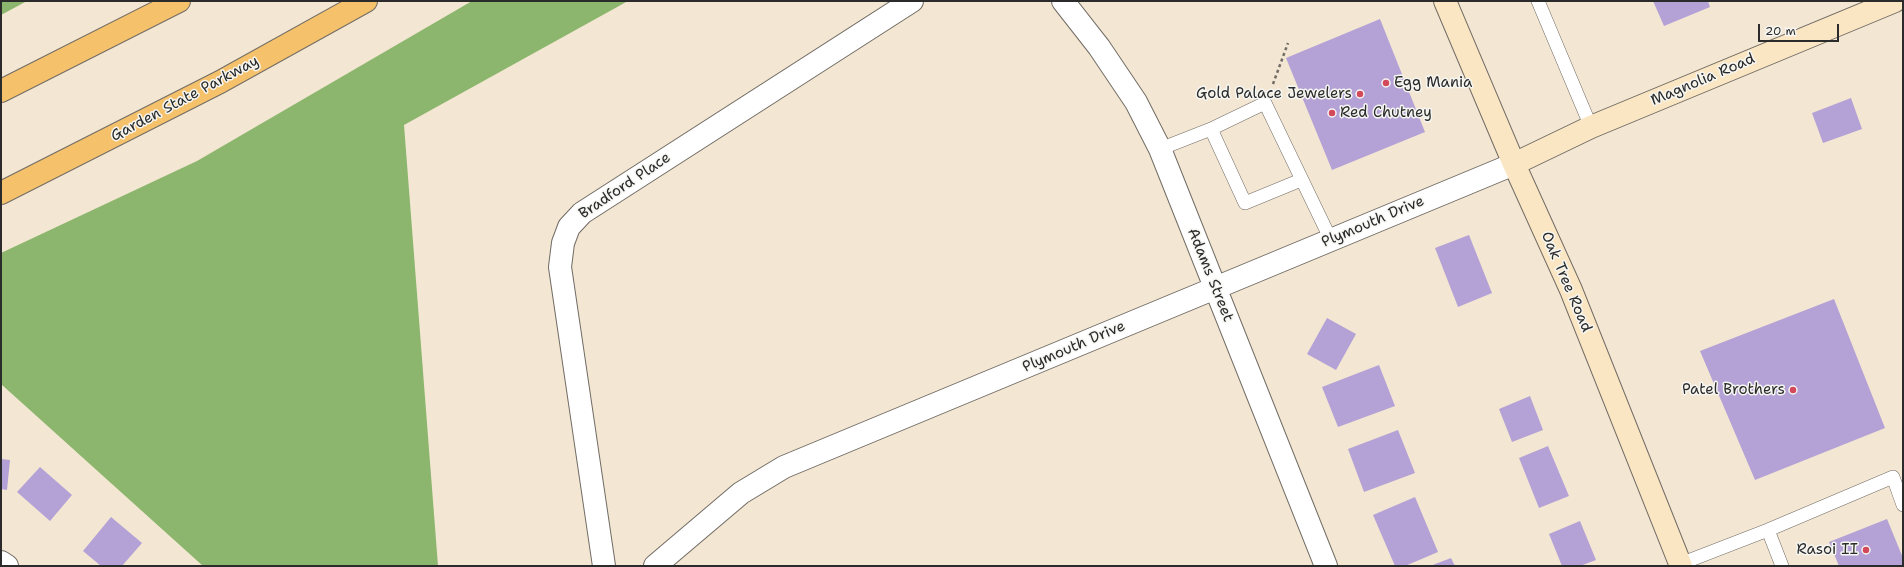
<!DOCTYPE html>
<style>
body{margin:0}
#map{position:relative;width:1904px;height:567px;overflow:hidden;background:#f3e6d2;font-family:"Shantell Sans",sans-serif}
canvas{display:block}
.frame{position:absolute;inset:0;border:2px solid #2b2b2b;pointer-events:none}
.scale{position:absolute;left:1758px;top:24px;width:81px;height:18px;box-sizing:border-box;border:2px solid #2b2b2b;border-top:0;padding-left:5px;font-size:12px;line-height:14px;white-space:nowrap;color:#2b2b2b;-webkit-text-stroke:3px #f6f6f2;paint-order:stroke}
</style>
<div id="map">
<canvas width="1904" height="567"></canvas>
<div class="frame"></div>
<div class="scale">20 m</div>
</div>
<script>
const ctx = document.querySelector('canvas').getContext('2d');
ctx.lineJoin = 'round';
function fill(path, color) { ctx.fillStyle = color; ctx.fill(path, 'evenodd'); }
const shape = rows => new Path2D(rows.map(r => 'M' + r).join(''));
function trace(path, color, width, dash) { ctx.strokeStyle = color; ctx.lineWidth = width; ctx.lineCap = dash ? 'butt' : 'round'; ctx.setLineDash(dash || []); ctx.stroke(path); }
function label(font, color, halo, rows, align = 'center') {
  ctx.font = font + ' "Shantell Sans",sans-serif'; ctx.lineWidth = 3; ctx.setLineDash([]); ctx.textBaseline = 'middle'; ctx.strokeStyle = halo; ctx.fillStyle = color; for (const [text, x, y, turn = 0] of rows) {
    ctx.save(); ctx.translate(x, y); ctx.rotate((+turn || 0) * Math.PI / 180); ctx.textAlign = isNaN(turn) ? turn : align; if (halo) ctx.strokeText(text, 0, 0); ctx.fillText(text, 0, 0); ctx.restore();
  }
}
const forest = shape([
 [1,1,27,1,1,15],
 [472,1,628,1,404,125,438,566,203,566,1,384,1,253,197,161]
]);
const building = shape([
 [1653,1,1708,1,1710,7,1664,26],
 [1380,19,1425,132,1332,170,1286,58],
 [1851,98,1862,129,1823,143,1812,113],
 [1469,235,1492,293,1458,307,1435,248],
 [1834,299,1885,428,1755,480,1700,351],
 [1327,318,1356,334,1336,370,1307,354],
 [1379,365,1395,406,1338,427,1322,387],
 [1530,396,1543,430,1512,442,1499,409],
 [1398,430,1415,473,1364,492,1348,449],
 [1548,446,1569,496,1539,508,1519,458],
 [1,459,10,460,7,490,1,489],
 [40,467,72,495,50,521,17,492],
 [1415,497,1438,552,1405,566,1395,566,1373,515],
 [111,517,142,543,122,566,101,566,83,551],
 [1887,519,1903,558,1903,566,1839,566,1829,542],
 [1580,521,1596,560,1580,566,1562,566,1549,534],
 [1451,558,1455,566,1430,566]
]);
const path = shape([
 [1273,84,1288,43]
]);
const lane = shape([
 [1538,1,1591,127],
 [1160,149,1211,129],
 [1301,180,1245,203,1211,129,1265,103,1331,240],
 [1768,530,1893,477,1903,505],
 [1680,564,1768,530,1782,566]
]);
const street = shape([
 [1063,1,1099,47,1136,102,1160,149,1326,566],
 [1,562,7,566],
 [604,566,560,267,563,243,569,227,582,213,912,1],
 [655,566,741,493,784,467,1514,164]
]);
const secondary = shape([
 [1445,1,1514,164,1571,290,1681,566],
 [1514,164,1591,127,1895,1]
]);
const highway = shape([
 [1,91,179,1],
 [1,193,220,82,366,1]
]);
const markers = [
 [1386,83,4,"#d1495b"],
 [1360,94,4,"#d1495b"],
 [1332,113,4,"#d1495b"],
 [1793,390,4,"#d1495b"],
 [1866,550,4,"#d1495b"]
];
const streetNames = [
 ["Magnolia Road",1703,80,-23],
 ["Garden State Parkway",185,99,-28],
 ["Bradford Place",625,186,-34],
 ["Plymouth Drive",1373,222,-23],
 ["Adams Street",1210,275,68],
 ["Oak Tree Road",1566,282,67],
 ["Plymouth Drive",1074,347,-23]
];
const poiNames = [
 ["Egg Mania",1394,83,"left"],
 ["Gold Palace Jewelers",1352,94],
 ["Red Chutney",1340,113,"left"],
 ["Patel Brothers",1785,390],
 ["Rasoi II",1858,550]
];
fill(forest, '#8cb66d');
fill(building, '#b4a2d7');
trace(lane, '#716c65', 14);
trace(street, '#716c65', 24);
trace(secondary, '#716c65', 24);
trace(highway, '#716c65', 24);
trace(path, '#716c65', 2.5, [3, 3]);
trace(lane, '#fff', 13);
trace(street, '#fff', 22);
trace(secondary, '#fbe6c4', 22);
trace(highway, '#f5c16b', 22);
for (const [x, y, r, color] of markers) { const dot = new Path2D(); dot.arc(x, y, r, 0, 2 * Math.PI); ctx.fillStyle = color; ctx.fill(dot); trace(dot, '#f6f6f2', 1.5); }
label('15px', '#2b2b2b', '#f6f6f2', streetNames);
label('15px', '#2b2b2b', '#f6f6f2', poiNames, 'right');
</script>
